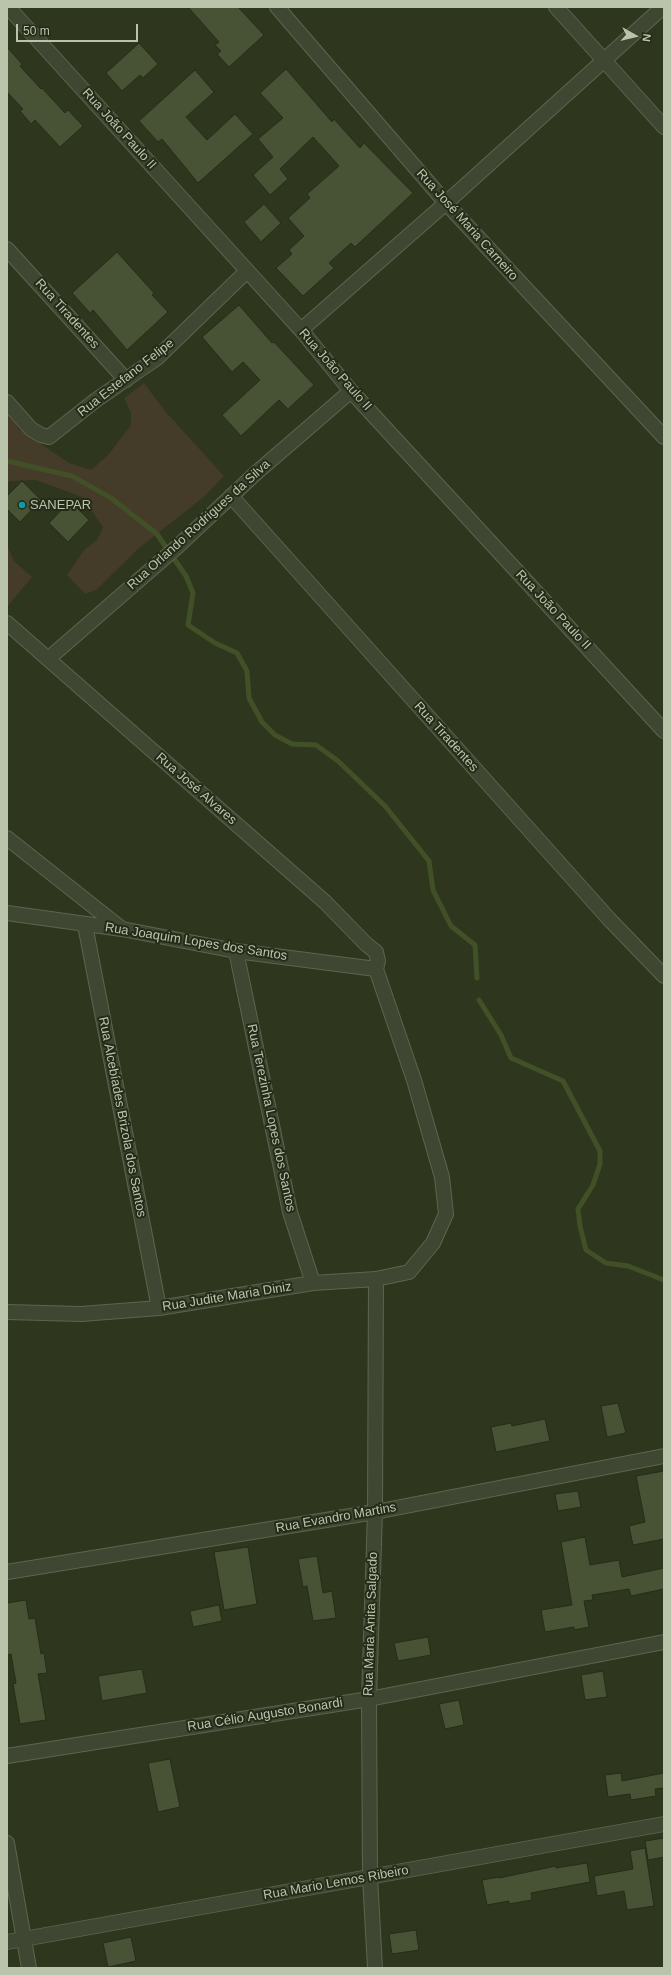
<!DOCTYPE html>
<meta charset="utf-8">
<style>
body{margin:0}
#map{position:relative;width:671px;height:1975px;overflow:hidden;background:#2e361e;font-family:Helvetica,sans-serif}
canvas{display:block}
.frame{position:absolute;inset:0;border:8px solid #bac4ab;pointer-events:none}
.north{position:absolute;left:615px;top:16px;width:40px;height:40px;-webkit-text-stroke:3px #242b18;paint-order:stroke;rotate:98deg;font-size:11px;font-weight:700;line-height:16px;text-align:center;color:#bac4ab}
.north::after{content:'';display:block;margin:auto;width:14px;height:18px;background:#bac4ab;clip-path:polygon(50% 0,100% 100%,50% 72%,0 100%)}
.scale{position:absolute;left:16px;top:24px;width:122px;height:18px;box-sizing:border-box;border:2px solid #bac4ab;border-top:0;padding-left:5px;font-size:12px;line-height:14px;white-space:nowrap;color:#bac4ab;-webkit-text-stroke:3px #242b18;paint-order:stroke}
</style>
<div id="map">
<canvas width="671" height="1975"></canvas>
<div class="frame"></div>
<div class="north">N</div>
<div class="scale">50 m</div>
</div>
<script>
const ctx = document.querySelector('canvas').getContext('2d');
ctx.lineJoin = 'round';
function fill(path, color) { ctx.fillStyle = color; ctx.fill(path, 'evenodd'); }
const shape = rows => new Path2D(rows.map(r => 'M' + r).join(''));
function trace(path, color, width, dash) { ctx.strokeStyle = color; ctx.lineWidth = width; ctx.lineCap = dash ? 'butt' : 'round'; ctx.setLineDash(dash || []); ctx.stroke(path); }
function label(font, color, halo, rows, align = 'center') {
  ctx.font = font + ' Helvetica,sans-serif'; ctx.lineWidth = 4; ctx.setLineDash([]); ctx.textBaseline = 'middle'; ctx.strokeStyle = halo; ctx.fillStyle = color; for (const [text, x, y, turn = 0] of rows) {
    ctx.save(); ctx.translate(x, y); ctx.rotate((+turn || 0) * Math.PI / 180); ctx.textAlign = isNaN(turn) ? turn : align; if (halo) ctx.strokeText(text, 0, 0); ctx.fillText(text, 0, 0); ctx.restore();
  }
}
const green = shape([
 [144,383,165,411,224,476,205,496,139,548,96,590,85,594,67,575,84,550,97,540,103,527,82,497,36,480,10,481,7,484,7,411,19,429,69,463,91,470,108,455,131,425,131,412,124,398],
 [7,545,14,561,32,577,7,607]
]);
const stream = shape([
 [7,461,72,476,111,498,157,534,186,576,193,593,188,625,215,643,237,653,247,671,249,698,262,722,275,735,292,744,316,745,338,761,385,806,429,861,433,890,451,926,475,945,477,978],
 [479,1000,501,1035,511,1058,563,1081,600,1151,600,1164,593,1185,578,1209,580,1226,586,1250,606,1263,628,1266,664,1280]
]);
const building = shape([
 [188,7,238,7,264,35,229,67,217,54,221,51,215,45,219,42,188,7],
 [139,43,158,64,143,78,140,75,122,91,106,73,139,43],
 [7,47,22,64,20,66,41,89,42,88,65,113,68,110,83,126,60,147,35,120,31,124,20,111,23,109,7,92,7,47],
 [286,69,332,122,334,119,360,148,364,143,413,193,355,247,351,243,329,263,334,268,303,296,276,268,292,254,289,250,304,236,288,218,310,198,307,194,339,166,313,137,280,169,288,179,270,195,253,175,273,157,258,139,283,118,260,93,286,69],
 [195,70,214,92,186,117,207,140,235,114,253,134,198,183,162,139,158,142,139,121,195,70],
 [264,204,281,223,261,242,244,222,264,204],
 [117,252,154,293,152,295,168,312,127,350,93,310,90,313,72,293,117,252],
 [239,305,272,343,274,342,314,385,288,409,279,400,241,436,222,415,260,380,243,362,232,372,202,337,239,305],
 [22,481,41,500,20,522,7,509,7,496,22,481],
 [70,501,89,520,68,542,49,523,70,501],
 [618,1403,626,1433,607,1437,601,1406,618,1403],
 [545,1419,550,1441,496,1452,491,1427,511,1423,512,1426,545,1419],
 [664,1471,664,1539,633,1545,629,1526,645,1522,636,1476,664,1471],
 [578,1491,581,1507,558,1511,555,1494,578,1491],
 [585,1537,590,1565,619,1560,622,1577,664,1568,664,1589,631,1596,629,1589,592,1595,593,1600,584,1601,589,1627,574,1630,574,1627,545,1632,541,1610,572,1605,561,1542,585,1537],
 [248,1547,257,1604,224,1610,214,1552,248,1547],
 [317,1556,323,1593,332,1591,336,1618,313,1621,307,1586,303,1587,298,1559,317,1556],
 [26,1600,29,1619,35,1618,41,1654,44,1653,47,1673,38,1674,46,1720,20,1724,13,1684,16,1683,11,1654,7,1655,7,1603,26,1600],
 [219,1605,222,1621,193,1627,190,1611,219,1605],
 [428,1637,431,1655,398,1661,394,1643,428,1637],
 [142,1669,147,1693,102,1701,98,1676,142,1669],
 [603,1671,607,1697,585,1700,581,1675,603,1671],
 [459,1700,464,1725,445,1729,439,1704,459,1700],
 [170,1759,180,1807,158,1812,148,1763,170,1759],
 [621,1773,622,1781,664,1773,664,1788,655,1789,656,1796,631,1800,630,1794,608,1797,605,1775,621,1773],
 [664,1838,664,1857,648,1860,645,1841,664,1838],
 [645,1848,654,1906,627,1910,624,1891,597,1896,594,1876,633,1869,630,1851,645,1848],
 [587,1863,590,1882,531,1893,532,1900,509,1904,509,1901,487,1905,482,1880,499,1877,499,1878,556,1866,556,1868,587,1863],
 [416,1930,419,1950,392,1954,389,1934,416,1930],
 [131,1937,136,1961,108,1967,103,1943,131,1937]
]);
const street = shape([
 [8,7,301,330,351,391,664,731],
 [277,7,446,203,664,437],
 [556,7,664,127],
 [7,249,126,380],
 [301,330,446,203,663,7],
 [7,402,31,429,41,435,49,437,96,400,157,358,247,271],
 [231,496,609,919,664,976],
 [7,623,325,902,366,944,376,952,378,961,376,969,236,951,122,929,7,913],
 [48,659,177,547,256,473,351,391],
 [7,838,122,929],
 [85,925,159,1308],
 [236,951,290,1212,313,1283],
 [7,1312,81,1314,159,1308,313,1283,376,1279,409,1272,433,1243,446,1214,442,1177,414,1080,376,969],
 [7,1572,375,1512,664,1456],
 [7,1756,369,1699,664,1642],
 [7,1843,29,1968],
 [7,1942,664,1824],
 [375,1968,370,1877,369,1699,375,1512,376,1279]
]);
const markers = [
 [22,505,4,"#0f9aa8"]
];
const streetNames = [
 ["Rua João Paulo II",119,129,48],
 ["Rua José Maria Carneiro",467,225,48],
 ["Rua Tiradentes",67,314,48],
 ["Rua João Paulo II",335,370,49],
 ["Rua Estefano Felipe",126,378,-38],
 ["Rua Orlando Rodrigues da Silva",199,525,-42],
 ["Rua João Paulo II",553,610,47],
 ["Rua Tiradentes",446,737,48],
 ["Rua José Alvares",196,789,41],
 ["Rua Joaquim Lopes dos Santos",196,942,9],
 ["Rua Alcebíades Brizola dos Santos",122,1117,79],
 ["Rua Terezinha Lopes dos Santos",271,1118,78],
 ["Rua Judite Maria Diniz",227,1297,-9],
 ["Rua Evandro Martins",336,1518,-10],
 ["Rua Maria Anita Salgado",371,1624,-88],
 ["Rua Célio Augusto Bonardi",265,1715,-9],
 ["Rua Mario Lemos Ribeiro",336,1883,-10]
];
const poiNames = [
 ["SANEPAR",30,505]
];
fill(green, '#443b29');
trace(stream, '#425027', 5);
fill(building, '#485235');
trace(building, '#262d19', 1);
trace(street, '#5d654f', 16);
trace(street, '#3f4732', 14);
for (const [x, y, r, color] of markers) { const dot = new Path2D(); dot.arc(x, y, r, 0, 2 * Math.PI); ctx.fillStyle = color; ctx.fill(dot); trace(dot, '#242b18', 1.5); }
label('13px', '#bac4ab', '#242b18', streetNames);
label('13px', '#bac4ab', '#242b18', poiNames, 'left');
</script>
